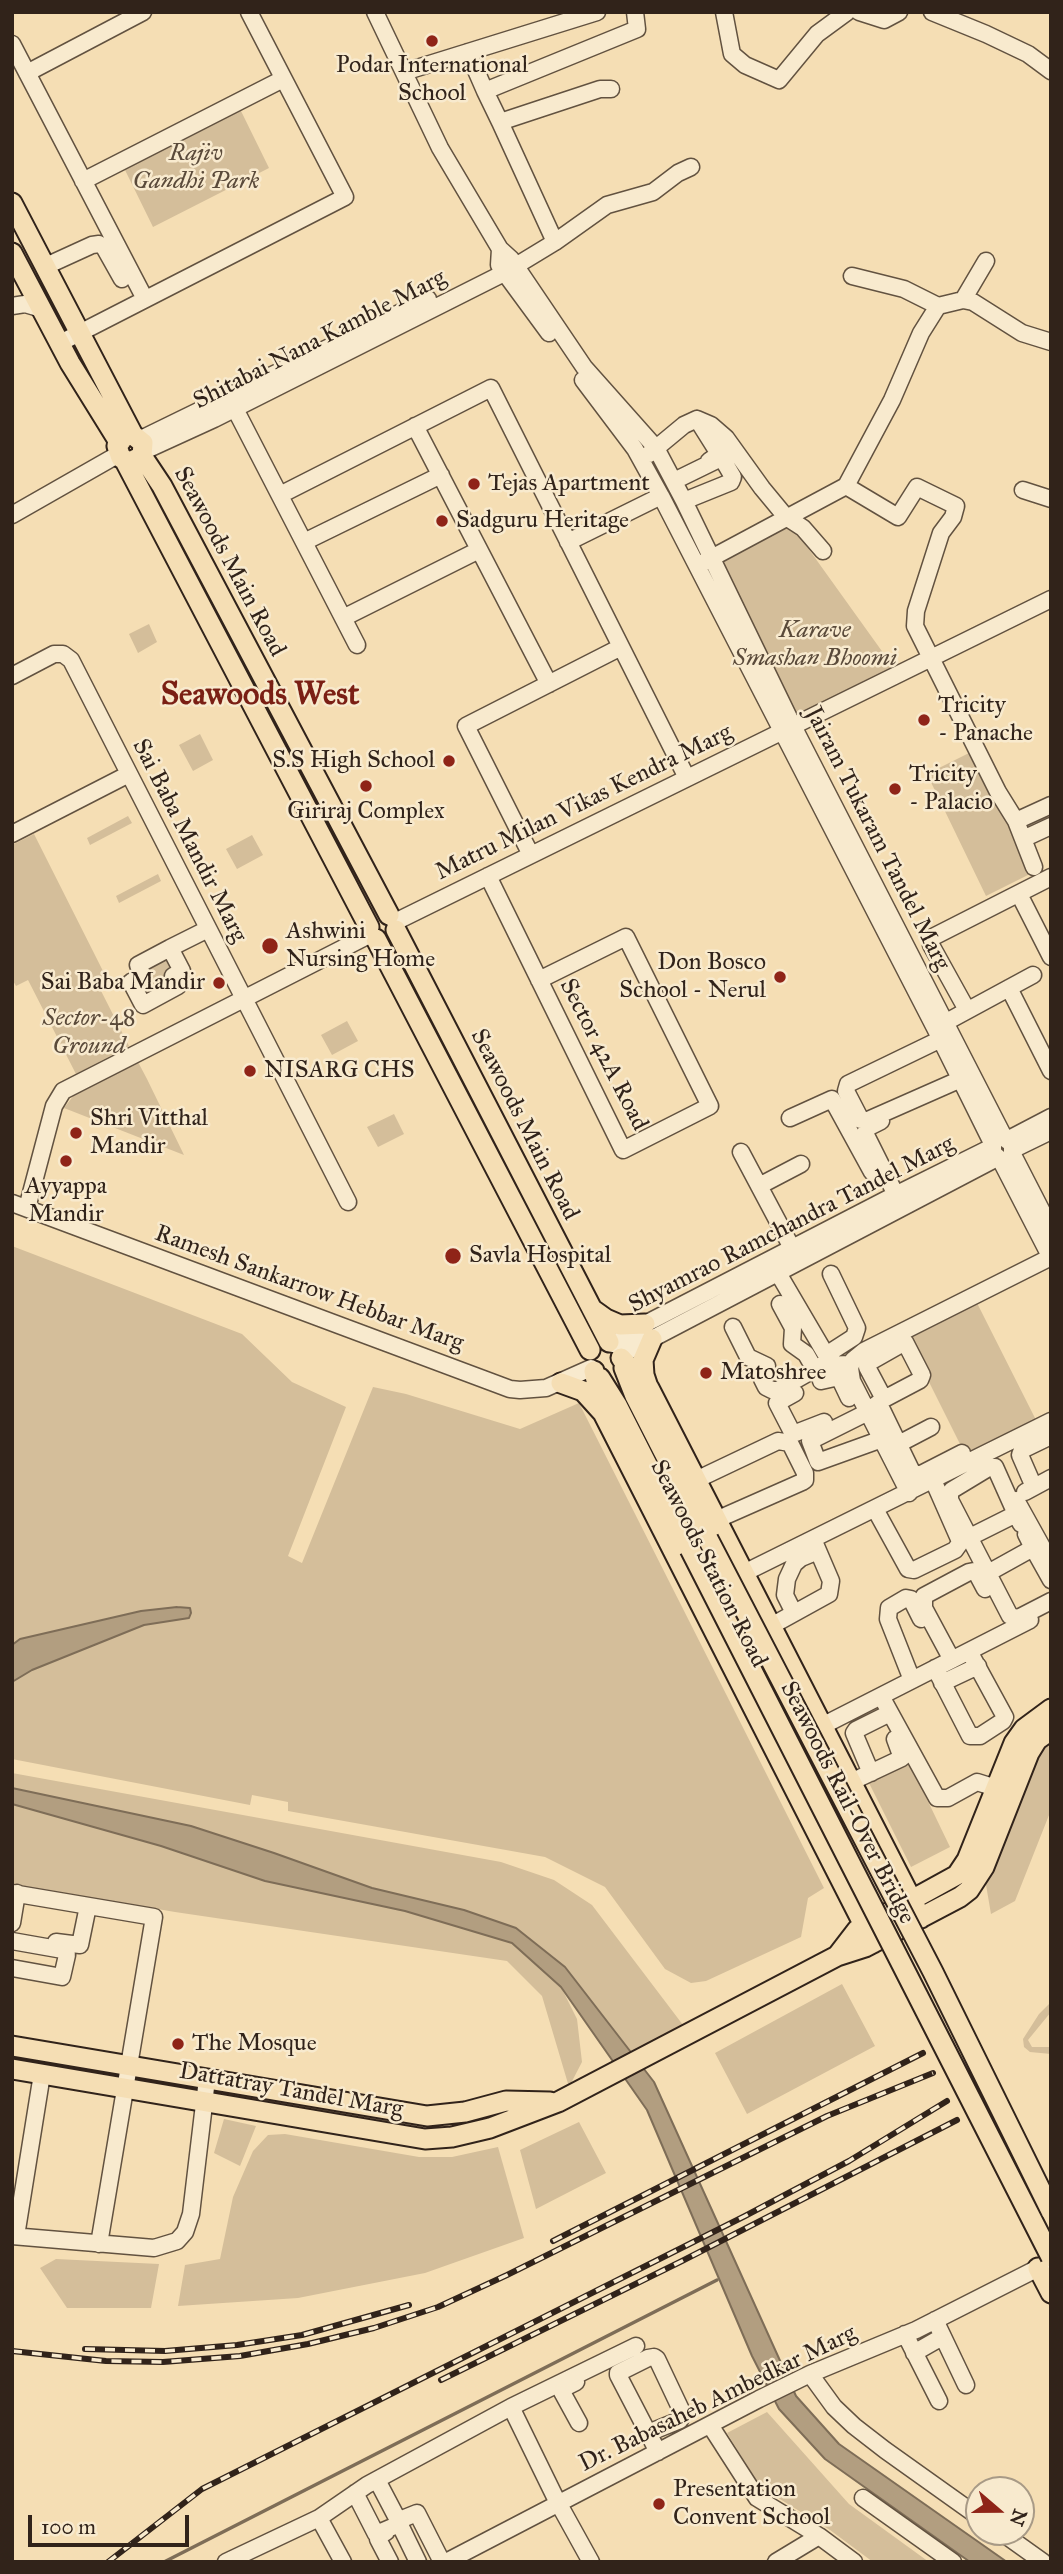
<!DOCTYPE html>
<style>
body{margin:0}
#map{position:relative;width:1063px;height:2574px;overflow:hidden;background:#f5deb4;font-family:"IM FELL Great Primer",serif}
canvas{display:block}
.frame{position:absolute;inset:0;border:14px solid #31231a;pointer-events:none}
.north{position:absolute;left:965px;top:2476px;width:70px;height:70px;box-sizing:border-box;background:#f8eace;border:2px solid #a89a86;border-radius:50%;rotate:110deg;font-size:19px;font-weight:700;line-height:28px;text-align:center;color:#31231a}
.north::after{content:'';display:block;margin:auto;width:24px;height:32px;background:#8f2418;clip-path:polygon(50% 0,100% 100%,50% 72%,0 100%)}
.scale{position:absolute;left:28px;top:2515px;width:161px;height:32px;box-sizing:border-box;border:4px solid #31231a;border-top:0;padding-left:9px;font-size:21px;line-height:24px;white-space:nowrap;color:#31231a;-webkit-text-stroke:5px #f8eace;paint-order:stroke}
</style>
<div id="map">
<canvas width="1063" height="2574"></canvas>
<div class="frame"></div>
<div class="north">N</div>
<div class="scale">100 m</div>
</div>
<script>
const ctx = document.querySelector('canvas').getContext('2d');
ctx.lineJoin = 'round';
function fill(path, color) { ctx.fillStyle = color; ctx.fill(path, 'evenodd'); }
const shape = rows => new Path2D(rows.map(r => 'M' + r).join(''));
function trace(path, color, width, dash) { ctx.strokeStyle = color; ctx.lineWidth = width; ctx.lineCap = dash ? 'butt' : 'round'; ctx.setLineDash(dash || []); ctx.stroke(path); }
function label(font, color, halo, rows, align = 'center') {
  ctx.font = font + ' "IM FELL Great Primer",serif'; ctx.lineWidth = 5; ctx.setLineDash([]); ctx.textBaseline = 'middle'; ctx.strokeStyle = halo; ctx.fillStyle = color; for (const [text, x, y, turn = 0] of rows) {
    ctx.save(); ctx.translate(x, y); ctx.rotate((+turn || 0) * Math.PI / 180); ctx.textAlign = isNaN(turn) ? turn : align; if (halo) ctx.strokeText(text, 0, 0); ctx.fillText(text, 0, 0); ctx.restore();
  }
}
const green = shape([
 [240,109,269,168,153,227,124,168],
 [790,523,894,668,796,717,717,564],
 [149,624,157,642,138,653,129,634],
 [200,734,213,760,193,771,179,745],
 [973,751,1032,873,986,896,927,774],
 [128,816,132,823,90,845,87,838],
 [34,834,106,977,97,983,129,1046,76,1074,28,980,16,986,12,979,12,845],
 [252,835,263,855,237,869,226,849],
 [158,874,161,881,119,903,116,896],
 [170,948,178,986,143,1005,131,982,138,965],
 [347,1021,358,1041,332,1055,321,1035],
 [138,1062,147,1079,184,1155,64,1108,74,1095],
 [394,1114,404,1134,378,1147,367,1127],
 [12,1246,242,1334,292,1382,346,1407,288,1556,302,1563,373,1387,406,1394,520,1429,579,1403,824,1888,808,1898,801,1937,706,1981,691,1983,665,1969,605,1887,545,1857,288,1811,288,1802,252,1795,250,1805,12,1759,12,1682,32,1670,144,1625,188,1618,141,1611,20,1639,12,1645],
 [977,1303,1036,1420,966,1456,907,1338],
 [1051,1737,1051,1810,1015,1901,991,1914,985,1879,1032,1762],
 [909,1762,950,1847,911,1867,869,1783],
 [12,1773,501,1862,554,1880,592,1905,683,2025,630,2054,565,1967,516,1928,464,1910,372,1888,274,1853,191,1826,12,1788],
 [12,1804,161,1846,265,1881,405,1911,512,1943,561,1987,577,2019,582,2062,569,2087,542,1996,507,1961,175,1912,12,1884],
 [842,1984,875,2046,747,2114,715,2053],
 [1051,2002,1051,2012,1028,2040,1032,2047,1051,2047,1051,2054,1030,2052,1024,2047,1023,2039,1039,2014],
 [224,2119,256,2126,240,2166,214,2153],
 [579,2122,606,2173,536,2209,520,2150],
 [285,2134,419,2157,452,2157,498,2147,524,2238,425,2273,298,2298,178,2306,185,2265,220,2259,233,2197,253,2151,268,2135],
 [56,2259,159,2264,151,2308,67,2308,40,2268],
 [767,2412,849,2504,929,2562,873,2562,830,2530,767,2491,758,2483,727,2433]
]);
const water = shape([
 [177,1607,190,1608,191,1613,189,1618,144,1625,32,1670,12,1682,12,1645,20,1639,141,1611,177,1607],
 [12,1788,191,1826,274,1853,372,1888,464,1910,516,1928,565,1967,654,2082,796,2396,839,2444,1007,2562,970,2562,825,2459,779,2409,752,2356,647,2110,561,1987,512,1943,405,1911,265,1881,161,1846,12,1804,12,1788]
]);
const stream = shape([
 [164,2562,717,2280]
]);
const minor = shape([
 [375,12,440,148,500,249,511,259,584,367,656,448,684,501,793,726,1005,1139,1012,1144,1012,1153,1051,1229],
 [724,12,732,54,745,65,779,80,817,34,847,12],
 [859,12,884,20,899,12],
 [932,12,986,34,1028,54,1051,71],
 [12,44,145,299],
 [468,52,485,91,637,29,635,12],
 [404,72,597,12],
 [27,73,143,12],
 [485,91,500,122],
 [83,181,283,79],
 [555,242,500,122,600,89,611,89],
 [500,249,499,265,549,333],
 [46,266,92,245,99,244,104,247,122,279],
 [852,276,904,289,938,306],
 [963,300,986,261],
 [12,306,25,304,42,309],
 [60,343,345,197,249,12],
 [583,380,635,449,661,496,935,1028,993,1145,993,1153,1000,1159,1051,1258],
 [231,401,357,645],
 [697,419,719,454,709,461],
 [415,426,549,684],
 [141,439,428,299],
 [144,451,214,419,504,273,555,242,607,205,653,192,678,173,691,167],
 [649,454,684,425,697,419,711,425,726,438,762,488,786,517,803,528,823,551],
 [674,481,719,459,723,460,733,477,731,482,684,501],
 [846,486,898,517,917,487,956,506,953,517,941,533,916,611,915,626,998,792,1016,821,1051,805],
 [1023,490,1051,499],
 [280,495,491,388,687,778],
 [12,515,119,454],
 [304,542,441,475],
 [568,542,661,496],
 [704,562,846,486,892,400,921,333,938,306,963,300,973,302,1022,333,1051,342],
 [343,618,479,550],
 [12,676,54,654,63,654,71,660,348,1202],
 [1016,821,1034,867],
 [12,834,129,774],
 [1023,839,1051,826],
 [531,855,466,726,621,647],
 [488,876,623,1150,710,1106,626,937,539,980],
 [1019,894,1051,957],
 [395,922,1051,599],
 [170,948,182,971,173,976,178,986,143,1005,131,982,143,976,138,965,170,948,208,929],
 [1009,988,1051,1071],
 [967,1010,931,945,931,938,1051,877],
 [937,1027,1033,975],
 [941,1039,848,1084,846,1091,861,1120,868,1120,961,1079],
 [790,1118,832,1099,872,1172],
 [881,1121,869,1127,865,1133,896,1195],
 [1007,1140,1051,1117],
 [1012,1150,1051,1131],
 [741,1152,792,1248],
 [759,1186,801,1164],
 [12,1203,510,1389,520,1390,546,1388,591,1368],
 [27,1208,54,1106,63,1091,371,934],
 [778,1273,832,1365],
 [780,1304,793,1328,792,1344,806,1354,814,1368],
 [733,1327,748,1357,767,1366,762,1379,766,1387,772,1390,778,1390,822,1365,851,1364],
 [613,1344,645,1324,887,1199,992,1147],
 [621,1355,997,1158],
 [826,1355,854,1337,857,1328,831,1274],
 [821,1381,839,1377,849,1398],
 [795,1393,777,1403,793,1434,824,1422],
 [882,1410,913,1474,921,1474,962,1453],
 [882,1439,818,1462,810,1441,862,1415,884,1399,920,1380,922,1375,905,1342,868,1363,867,1367,884,1399],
 [889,1449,931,1427],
 [696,1480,778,1441,790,1443,805,1473,805,1480,802,1482,716,1520],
 [1034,1487,1020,1455,1022,1450,1051,1436],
 [1025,1492,1051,1478],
 [909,1493,852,1381,850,1368,853,1360,864,1351,1051,1257],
 [1016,1500,1051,1563],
 [875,1509,908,1569,914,1570,955,1550,960,1543,959,1539,933,1480],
 [1016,1514,995,1467,990,1467,952,1490,950,1493,950,1500,1010,1616,1018,1618,1051,1601],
 [970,1537,1016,1514,1021,1524],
 [1037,1555,1051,1580],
 [744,1573,1051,1421],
 [988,1573,1033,1548,1026,1534],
 [794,1613,785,1595,787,1579,794,1564,801,1558,818,1551],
 [771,1626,829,1594,831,1581,813,1539],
 [952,1660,924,1608,924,1596,969,1572,974,1571,977,1574,985,1589],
 [935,1668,970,1736,980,1736,1003,1721,1005,1717,969,1651],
 [912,1680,888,1619,889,1608,906,1598,911,1599,921,1619],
 [942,1683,978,1666],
 [881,1696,937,1798,948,1798,977,1782,996,1788],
 [822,1726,1030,1620],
 [871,1773,854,1733,856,1730,884,1716],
 [851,1782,902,1758,895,1739],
 [12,1893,154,1917,99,2244],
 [12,1923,17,1893],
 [12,1941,63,1950,67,1955,62,1977,12,1968],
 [56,1942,80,1945,88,1906],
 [12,2236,154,2248,177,2241,185,2232,191,2214,207,2079],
 [16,2236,42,2074],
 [935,2320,966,2385],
 [905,2334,939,2401],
 [914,2353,942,2337],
 [810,2374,834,2407,854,2426,885,2450,979,2517],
 [576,2382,564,2388,562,2392,579,2423],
 [511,2407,555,2497,591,2562],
 [710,2425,757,2498,819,2536,854,2562],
 [648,2433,680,2420,683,2414,657,2359,654,2357,648,2358,618,2373,618,2375,658,2452],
 [355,2493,376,2534,397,2525,398,2520,377,2480],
 [863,2498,953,2562],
 [319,2518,343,2562],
 [386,2532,378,2537,378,2539,390,2562],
 [1001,2532,1043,2562],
 [226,2562,319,2518,367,2485,511,2407,636,2346],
 [418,2562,399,2523,402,2519,417,2513,442,2562],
 [446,2562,759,2399,810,2374,916,2330,1048,2263],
 [776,2562,819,2536]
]);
const major = shape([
 [12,203,133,435,143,443,142,456,130,462,121,458,117,446,125,436,133,435],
 [12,253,70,363,119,442],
 [142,456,162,486,389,915],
 [125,461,369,927],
 [396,930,609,1342],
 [376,939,590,1350],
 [592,1309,606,1319,620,1325,645,1324],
 [621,1358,649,1388,921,1918],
 [624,1368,635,1396,708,1539],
 [594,1371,603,1413,873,1943],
 [600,1378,617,1405,690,1549],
 [561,1383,583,1391,602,1412],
 [648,1387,644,1375,643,1360,652,1339],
 [837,1956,857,1930,957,1875,967,1860,1014,1743,1024,1729,1051,1709],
 [12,2046,427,2116,465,2112,506,2101,550,2102],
 [12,2069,425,2139,452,2137,490,2128,558,2102,837,1956,865,1947,960,1897,969,1890,984,1867,1029,1753,1037,1740,1051,1730],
 [1038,2268,1051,2293]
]);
const rail = shape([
 [553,2241,923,2053],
 [85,2349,165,2351,237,2345,302,2335,409,2305],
 [12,2351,106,2361,163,2362,240,2356,308,2344,374,2328,438,2307,507,2275,827,2116,933,2073],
 [441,2380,682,2261,957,2120],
 [108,2562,202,2489,745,2216,849,2161,947,2101]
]);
const majorBridge = shape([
 [708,1539,933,1972,1051,2211],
 [690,1549,1051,2257]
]);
const markers = [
 [432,41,7,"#8f2418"],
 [474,484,7,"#8f2418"],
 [442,521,7,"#8f2418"],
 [924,720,7,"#8f2418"],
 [449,761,7,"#8f2418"],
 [366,786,7,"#8f2418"],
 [895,789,7,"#8f2418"],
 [270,946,9,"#8f2418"],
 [780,977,7,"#8f2418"],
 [219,983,7,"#8f2418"],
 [250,1071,7,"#8f2418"],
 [76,1133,7,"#8f2418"],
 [66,1161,7,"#8f2418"],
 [453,1256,9,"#8f2418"],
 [706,1373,7,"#8f2418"],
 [178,2044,7,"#8f2418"],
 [659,2504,7,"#8f2418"]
];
const poiNames = [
 ["Podar International",432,66,"center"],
 ["School",432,94,"center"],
 ["Tejas Apartment",488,484],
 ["Sadguru Heritage",456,521],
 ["Tricity",938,706],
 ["- Panache",938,734],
 ["S.S High School",435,761,"right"],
 ["Tricity",909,775],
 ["- Palacio",909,803],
 ["Giriraj Complex",366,812,"center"],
 ["Ashwini",286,932],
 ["Nursing Home",286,960],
 ["Don Bosco",766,963,"right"],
 ["School - Nerul",766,991,"right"],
 ["Sai Baba Mandir",205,983,"right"],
 ["NISARG CHS",264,1071],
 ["Shri Vitthal",90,1119],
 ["Mandir",90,1147],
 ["Ayyappa",66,1187,"center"],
 ["Mandir",66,1215,"center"],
 ["Savla Hospital",469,1256],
 ["Matoshree",720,1373],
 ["The Mosque",192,2044],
 ["Presentation",673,2490],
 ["Convent School",673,2518]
];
const parkNames = [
 ["Rajiv",196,154],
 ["Gandhi Park",196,182],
 ["Karave",815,631],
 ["Smashan Bhoomi",815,659],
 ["Sector-48",89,1019],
 ["Ground",89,1047]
];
const streetNames = [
 ["Shitabai Nana Kamble Marg",320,340,-27],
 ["Seawoods Main Road",229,562,62],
 ["Matru Milan Vikas Kendra Marg",584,803,-26],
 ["Jairam Tukaram Tandel Marg",877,839,63],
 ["Sai Baba Mandir Marg",189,841,63],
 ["Sector 42A Road",603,1055,63],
 ["Seawoods Main Road",524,1125,63],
 ["Shyamrao Ramchandra Tandel Marg",792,1225,-27],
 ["Ramesh Sankarrow Hebbar Marg",309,1289,20],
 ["Seawoods Station Road",708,1564,63],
 ["Seawoods Rail-Over Bridge",847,1803,63],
 ["Dattatray Tandel Marg",291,2091,10],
 ["Dr. Babasaheb Ambedkar Marg",718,2399,-26]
];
const districtNames = [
 ["Seawoods West",260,696]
];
fill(green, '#d4be9a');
fill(water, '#b29e80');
trace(water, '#7e6d57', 2);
trace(stream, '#7e6d57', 3.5);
trace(minor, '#625240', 19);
trace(major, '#31231a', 23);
trace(minor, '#f8eace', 16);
trace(major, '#f5deb4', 19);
trace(rail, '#31231a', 6);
trace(rail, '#f8eace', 3.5, [10]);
trace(majorBridge, '#31231a', 23, []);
trace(majorBridge, '#f5deb4', 19);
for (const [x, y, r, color] of markers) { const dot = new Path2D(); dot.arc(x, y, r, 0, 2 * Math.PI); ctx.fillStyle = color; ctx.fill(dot); trace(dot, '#f8eace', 2.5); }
label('24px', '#31231a', '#f8eace', poiNames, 'left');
label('italic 24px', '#5a4a3a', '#f8eace', parkNames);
label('24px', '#31231a', '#f8eace', streetNames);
label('bold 32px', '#7a1f14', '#f8eace', districtNames);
</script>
